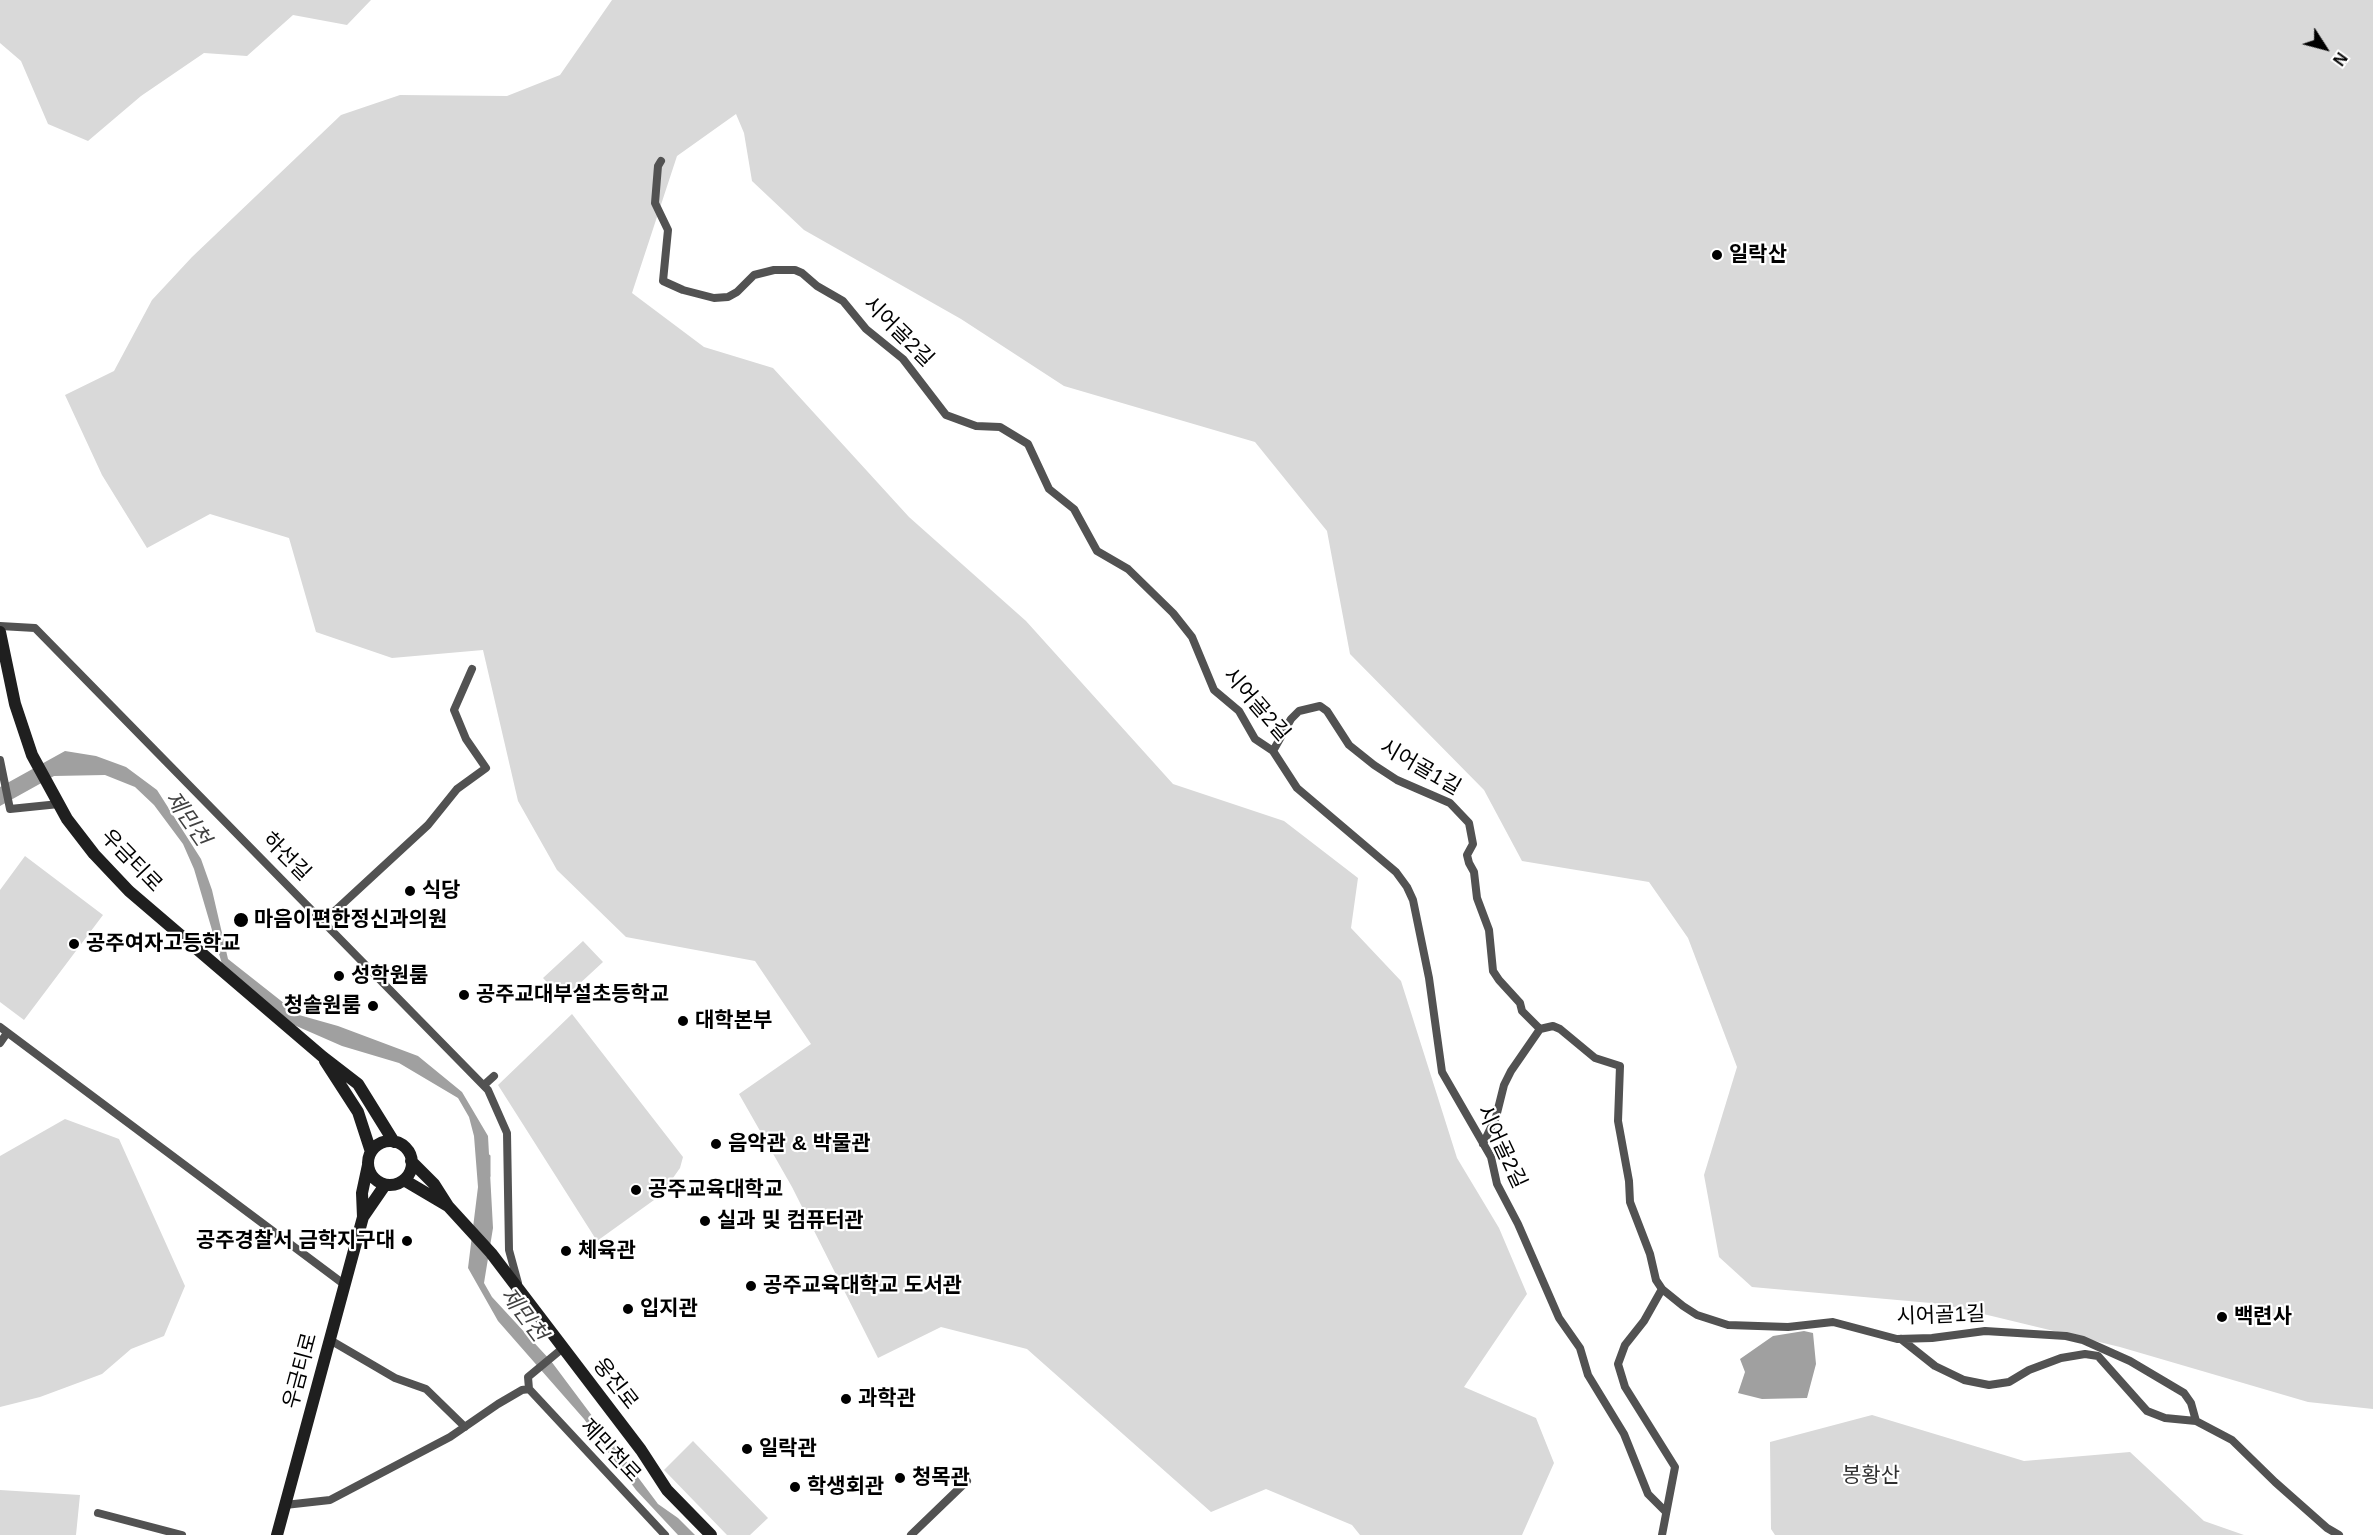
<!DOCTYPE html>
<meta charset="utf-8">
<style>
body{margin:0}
#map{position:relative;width:2373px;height:1535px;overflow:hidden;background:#fff;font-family:Helvetica,sans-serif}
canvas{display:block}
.north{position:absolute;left:2295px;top:18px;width:60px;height:60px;-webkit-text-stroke:4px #fff;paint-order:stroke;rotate:126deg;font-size:16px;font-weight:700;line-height:24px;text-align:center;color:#000}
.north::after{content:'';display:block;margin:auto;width:21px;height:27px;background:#000;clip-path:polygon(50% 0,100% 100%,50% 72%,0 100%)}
</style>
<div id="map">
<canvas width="2373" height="1535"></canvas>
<div class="north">N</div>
</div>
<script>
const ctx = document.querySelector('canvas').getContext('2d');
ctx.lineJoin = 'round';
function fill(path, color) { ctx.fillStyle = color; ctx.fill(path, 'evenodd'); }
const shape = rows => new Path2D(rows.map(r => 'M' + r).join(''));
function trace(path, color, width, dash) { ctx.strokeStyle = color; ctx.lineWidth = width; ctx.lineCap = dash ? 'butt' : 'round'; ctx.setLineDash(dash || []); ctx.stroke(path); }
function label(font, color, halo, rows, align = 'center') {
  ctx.font = font + ' Helvetica,"Noto Sans KR",sans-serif'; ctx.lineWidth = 4.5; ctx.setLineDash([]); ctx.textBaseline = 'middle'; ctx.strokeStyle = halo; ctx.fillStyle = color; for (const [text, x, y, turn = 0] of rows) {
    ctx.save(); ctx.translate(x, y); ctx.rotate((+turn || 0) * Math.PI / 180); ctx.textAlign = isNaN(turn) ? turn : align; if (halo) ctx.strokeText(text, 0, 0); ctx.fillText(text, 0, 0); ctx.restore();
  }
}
const green = shape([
 [0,0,371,0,347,25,293,15,247,56,204,53,141,96,88,141,48,124,21,61,0,43],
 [612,0,2373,0,2373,1409,2308,1402,2120,1347,1942,1304,1752,1287,1719,1257,1704,1175,1737,1067,1688,938,1649,882,1522,861,1484,790,1350,654,1327,531,1255,442,1064,386,961,319,804,230,752,181,744,133,736,114,677,156,632,293,704,347,773,368,909,517,1026,621,1173,784,1284,821,1358,878,1351,928,1401,981,1457,1158,1499,1228,1527,1294,1464,1387,1536,1418,1554,1463,1522,1535,1360,1535,1352,1525,1266,1489,1211,1512,1027,1349,941,1327,878,1358,792,1187,739,1094,811,1044,755,961,626,937,557,870,518,801,483,650,392,658,316,632,289,538,210,514,147,548,102,475,65,395,114,371,152,300,192,257,341,115,400,95,507,96,560,75],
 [25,856,103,915,24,1020,0,1002,0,890],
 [583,941,603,962,563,999,543,978],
 [572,1014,683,1157,680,1168,661,1195,597,1241,498,1085],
 [65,1119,119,1139,185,1286,164,1336,131,1349,102,1374,40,1397,0,1407,0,1156],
 [1872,1415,2024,1461,2130,1452,2204,1521,2244,1535,1775,1535,1771,1529,1770,1442],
 [693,1441,768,1518,750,1535,727,1535,664,1470],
 [0,1490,80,1495,76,1535,0,1535]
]);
const water = shape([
 [65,751,96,756,126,767,157,790,201,859,212,890,228,959,299,1015,338,1026,418,1056,462,1092,488,1136,493,1228,484,1283,492,1297,551,1361,658,1504,678,1518,695,1535,678,1535,636,1490,584,1419,498,1321,468,1268,478,1187,474,1136,469,1117,458,1098,399,1063,342,1046,294,1025,222,964,194,869,183,844,154,805,135,787,105,775,54,776,0,806,0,787],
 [1804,1331,1813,1333,1816,1364,1807,1398,1762,1399,1738,1393,1745,1372,1740,1359,1773,1336]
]);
const stream = shape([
 [489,1156,489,1176]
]);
const minor = shape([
 [661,161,658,166,655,203,668,230,663,281,683,290,714,298,728,297,737,292,754,275,774,270,795,270,802,273,817,286,843,301,866,329,903,359,946,415,976,426,1000,427,1028,444,1049,489,1074,509,1097,551,1128,569,1173,613,1192,637,1214,690,1239,711,1255,739,1273,751,1297,788,1396,872,1407,887,1413,900,1429,978,1442,1072,1491,1157,1497,1184,1518,1224,1559,1318,1580,1348,1588,1375,1624,1434,1648,1494,1666,1512],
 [0,626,35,628,488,1090,507,1133,509,1250,518,1283],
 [1273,751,1291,719,1299,711,1320,706,1327,711,1349,745,1374,765,1397,780,1450,803,1469,823,1473,844,1467,855,1469,863,1474,872,1477,898,1489,930,1493,971,1499,980,1520,1003,1522,1011,1540,1029,1553,1026,1560,1029,1595,1058,1620,1066,1618,1121,1629,1181,1630,1202,1650,1254,1656,1280,1662,1289,1683,1306,1697,1315,1728,1325,1788,1327,1833,1322,1897,1339,1932,1338,1985,1331,2066,1336,2083,1340,2130,1361,2184,1393,2191,1403,2196,1421,2232,1440,2275,1482,2327,1528,2339,1535],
 [0,760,10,809,59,804],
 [324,921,428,825,457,789,486,768,466,739,454,710,472,669],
 [0,1027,345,1285],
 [0,1043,7,1033],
 [484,1085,494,1076],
 [1483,1144,1496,1117,1504,1085,1511,1071,1540,1029],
 [1901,1339,1935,1366,1964,1380,1989,1385,2009,1382,2029,1370,2061,1358,2085,1354,2098,1356,2147,1411,2165,1418,2196,1421],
 [330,1340,395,1378,426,1389,465,1427],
 [529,1389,665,1535],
 [285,1505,330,1500,450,1437,498,1404,522,1390,529,1389,528,1377,563,1348],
 [98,1513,182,1535],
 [911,1535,967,1481],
 [1662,1535,1675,1467,1625,1387,1618,1364,1625,1345,1644,1321,1662,1289]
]);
const secondary = shape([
 [0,632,15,704,32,755,67,819,94,854,129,891,323,1057,358,1084,394,1142],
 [325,1061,358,1112,371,1152],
 '368 1163a22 22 0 1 1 44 0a22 22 0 1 1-44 0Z',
 [411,1161,434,1184,448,1206],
 [404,1180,448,1206,491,1253,641,1450,667,1490,711,1535],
 [363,1217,385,1185],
 [277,1535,363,1217,362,1193,368,1165]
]);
const markers = [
 [1717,255,6,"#000"],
 [410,891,6,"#000"],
 [241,920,8,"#000"],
 [74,944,6,"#000"],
 [339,976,6,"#000"],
 [464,995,6,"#000"],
 [373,1006,6,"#000"],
 [683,1021,6,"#000"],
 [716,1144,6,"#000"],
 [636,1190,6,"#000"],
 [705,1221,6,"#000"],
 [407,1241,6,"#000"],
 [566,1251,6,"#000"],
 [751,1286,6,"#000"],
 [628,1309,6,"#000"],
 [2222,1317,6,"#000"],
 [846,1399,6,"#000"],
 [747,1449,6,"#000"],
 [900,1478,6,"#000"],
 [795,1487,6,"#000"]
];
const poiNames = [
 ["일락산",1729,255],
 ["식당",422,891],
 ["마음이편한정신과의원",254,920],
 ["공주여자고등학교",86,944],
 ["성학원룸",351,976],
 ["공주교대부설초등학교",476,995],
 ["청솔원룸",361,1006,"right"],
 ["대학본부",695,1021],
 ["음악관 & 박물관",728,1144],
 ["공주교육대학교",648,1190],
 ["실과 및 컴퓨터관",717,1221],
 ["공주경찰서 금학지구대",395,1241,"right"],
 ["체육관",578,1251],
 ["공주교육대학교 도서관",763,1286],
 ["입지관",640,1309],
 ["백련사",2234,1317],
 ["과학관",858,1399],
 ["일락관",759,1449],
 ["청목관",912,1478],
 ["학생회관",807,1487]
];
const streetNames = [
 ["시어골2길",898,332,45],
 ["시어골2길",1256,705,49],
 ["시어골1길",1420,768,30],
 ["하선길",286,857,45],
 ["우금티로",131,861,46],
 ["시어골2길",1501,1147,65],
 ["시어골1길",1941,1316,-2],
 ["우금티로",301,1371,-75],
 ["웅진로",615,1384,52],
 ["제민천로",610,1451,47]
];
const parkNames = [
 ["봉황산",1871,1476]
];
const waterNames = [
 ["제민천",187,819,55],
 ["제민천",523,1315,53]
];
fill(green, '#d9d9d9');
fill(water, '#a0a0a0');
trace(stream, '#a0a0a0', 3);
trace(minor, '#525252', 8);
trace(secondary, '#1f1f1f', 12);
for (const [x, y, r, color] of markers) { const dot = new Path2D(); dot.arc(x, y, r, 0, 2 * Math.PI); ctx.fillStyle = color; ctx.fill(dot); trace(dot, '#fff', 2); }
label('bold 21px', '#000', '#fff', poiNames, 'left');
label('21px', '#000', '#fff', streetNames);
label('21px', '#303030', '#fff', parkNames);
label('italic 22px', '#414141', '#fff', waterNames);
</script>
